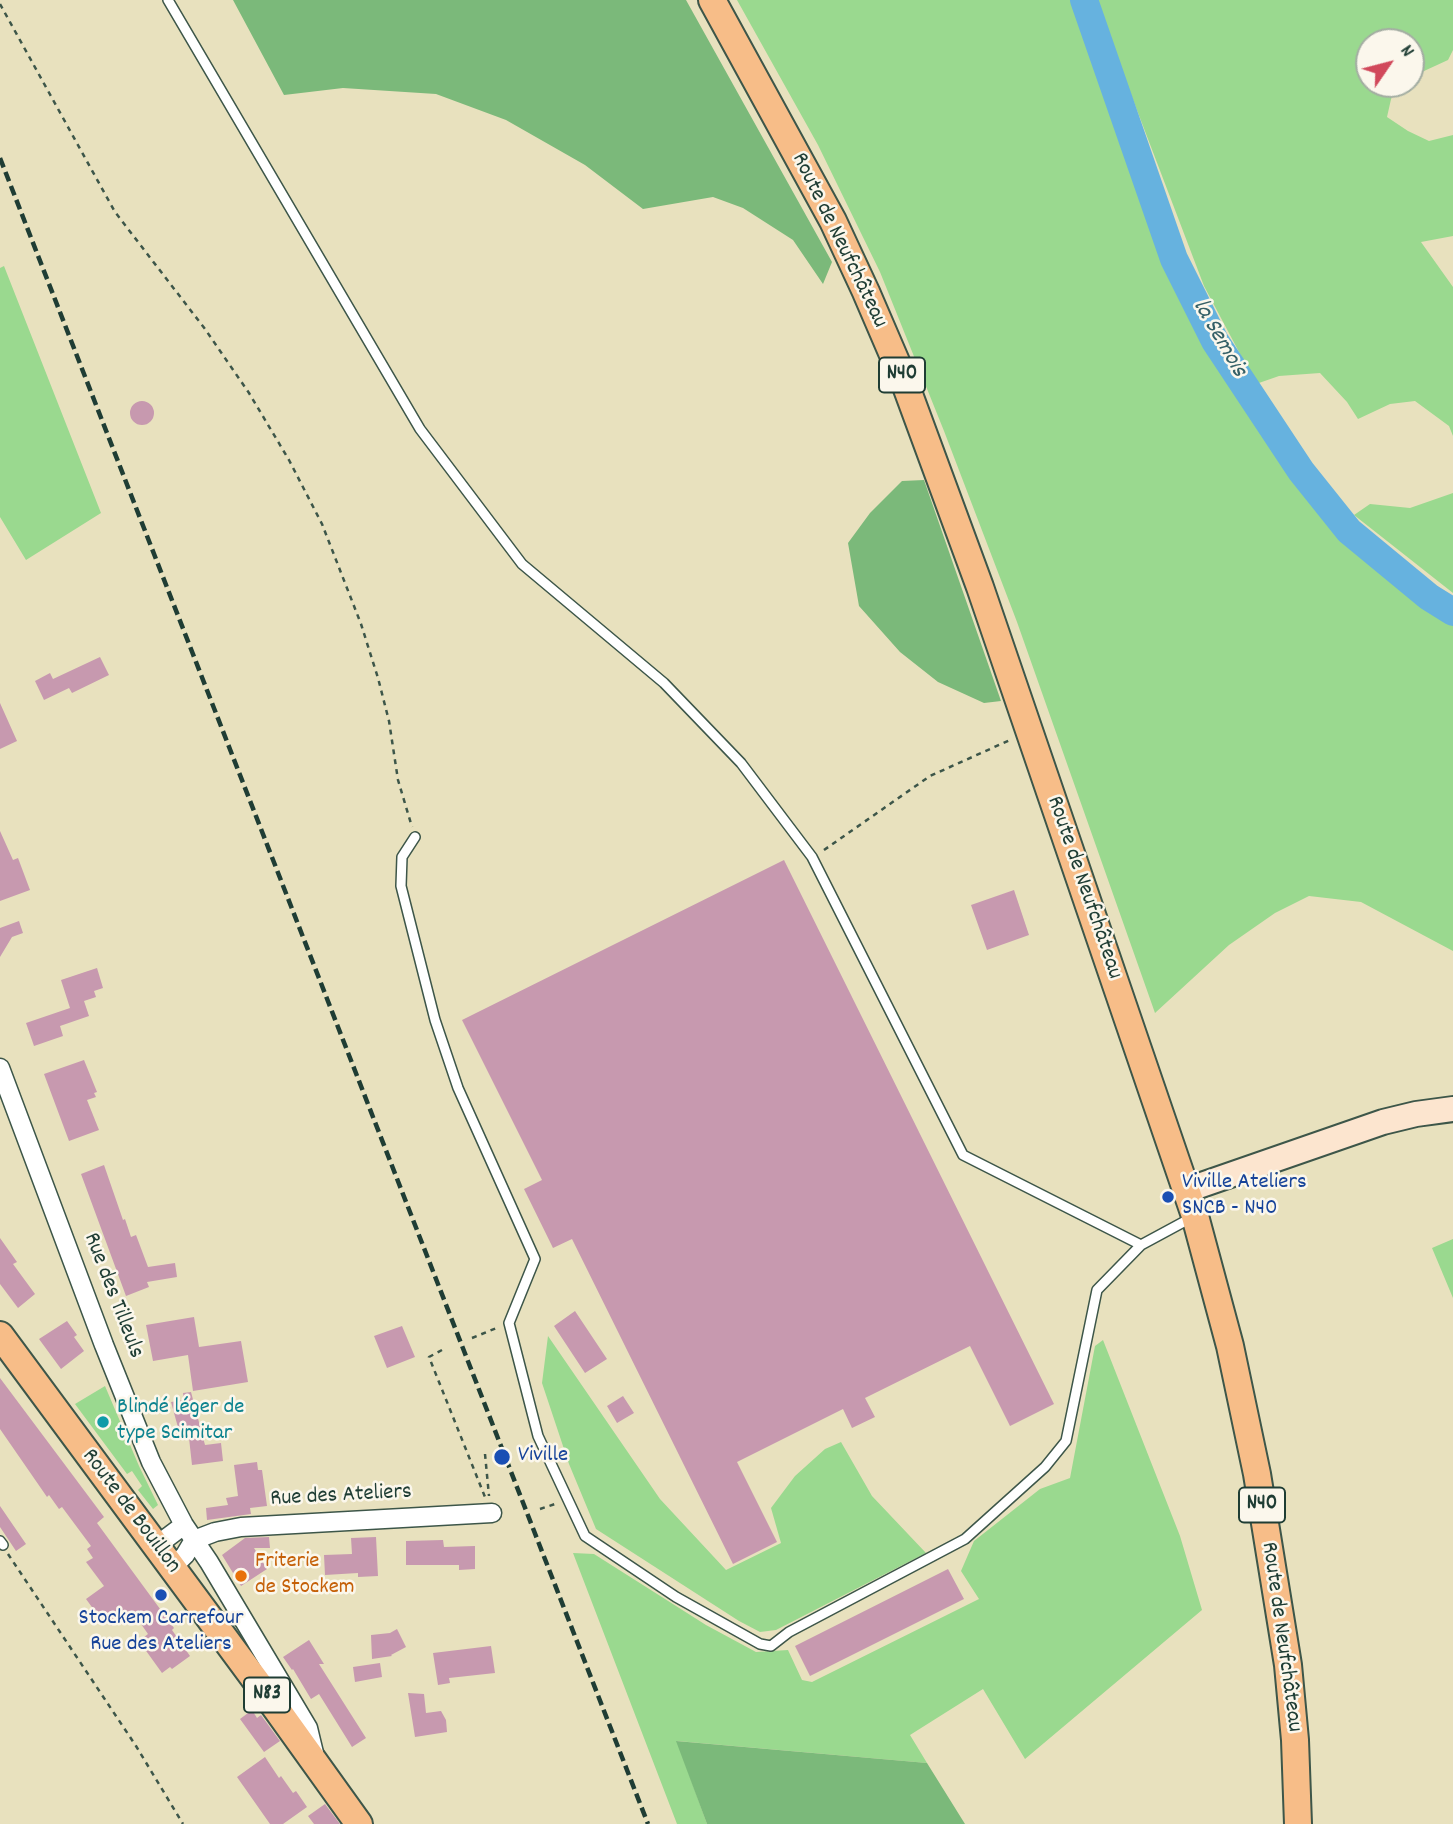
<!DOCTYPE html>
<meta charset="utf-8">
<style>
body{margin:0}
#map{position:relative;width:1453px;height:1824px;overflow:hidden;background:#e8e1be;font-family:Dekko,sans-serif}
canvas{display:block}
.north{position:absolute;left:1355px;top:28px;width:70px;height:70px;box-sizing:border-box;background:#fbf7ec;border:2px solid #a3ada2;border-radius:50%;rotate:55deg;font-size:19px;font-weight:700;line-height:28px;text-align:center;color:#1f3d34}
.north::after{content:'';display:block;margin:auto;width:24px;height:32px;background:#d1495b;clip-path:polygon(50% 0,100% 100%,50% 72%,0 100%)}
</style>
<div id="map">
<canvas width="1453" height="1824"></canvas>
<div class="north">N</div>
</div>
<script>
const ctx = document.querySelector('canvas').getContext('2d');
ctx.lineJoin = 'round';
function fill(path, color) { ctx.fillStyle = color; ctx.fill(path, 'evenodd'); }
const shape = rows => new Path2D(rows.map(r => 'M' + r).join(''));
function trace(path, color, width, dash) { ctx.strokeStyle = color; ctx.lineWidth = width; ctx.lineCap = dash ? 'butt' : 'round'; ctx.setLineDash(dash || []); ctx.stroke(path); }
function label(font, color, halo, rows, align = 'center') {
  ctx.font = font + ' Dekko,sans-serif'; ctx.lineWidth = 5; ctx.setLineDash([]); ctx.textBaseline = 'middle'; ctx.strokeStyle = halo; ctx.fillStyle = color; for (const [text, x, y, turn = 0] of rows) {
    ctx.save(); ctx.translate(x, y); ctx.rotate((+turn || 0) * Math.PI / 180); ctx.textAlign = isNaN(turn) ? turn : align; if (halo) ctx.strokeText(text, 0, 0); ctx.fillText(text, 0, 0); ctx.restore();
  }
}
const green = shape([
 [737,0,1074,0,1164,263,1204,348,1292,476,1342,541,1421,606,1453,625,1453,951,1361,902,1309,896,1275,913,1229,945,1155,1013,1017,622,944,431,880,272,818,145],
 [1095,0,1453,0,1453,50,1448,60,1411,77,1411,42,1369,42,1369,84,1398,84,1394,86,1387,117,1408,131,1429,141,1453,135,1453,236,1421,242,1453,287,1453,436,1449,426,1415,401,1390,404,1358,419,1347,402,1320,373,1279,376,1256,384,1204,286],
 [4,266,101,513,26,560,0,517,0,268],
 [1453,493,1453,593,1354,515,1370,504,1410,508],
 [1453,1239,1453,1298,1432,1248],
 [548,1336,660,1499,726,1570,781,1543,771,1508,795,1476,825,1449,841,1442,872,1496,926,1553,776,1630,760,1632,739,1621,596,1529,569,1464,542,1383],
 [1103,1340,1180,1536,1202,1610,1025,1759,983,1689,910,1735,927,1763,677,1741,707,1824,677,1824,573,1553,594,1554,706,1625,756,1652,788,1650,802,1680,812,1682,979,1599,961,1571,974,1541,1040,1489,1070,1478,1095,1346],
 [105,1386,139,1466,158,1505,153,1509,138,1490,142,1486,132,1471,127,1474,75,1404]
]);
const forest = shape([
 [233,0,686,0,832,262,823,284,793,240,743,208,713,197,643,209,585,165,506,120,436,94,343,88,284,95],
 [924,480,1001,701,984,703,938,682,900,652,859,606,848,543,870,513,902,481],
 [676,1741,927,1763,965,1824,707,1824]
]);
const river = shape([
 [1084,0,1174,259,1215,341,1301,471,1349,531,1429,597,1453,612]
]);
const building = shape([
 '130 413a12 12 0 1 1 24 0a12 12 0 1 1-24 0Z',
 [100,657,109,675,72,693,69,688,44,700,35,681,50,673,53,679],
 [0,703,17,741,0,749],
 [0,831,13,860,18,858,30,890,0,901],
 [784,860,1054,1404,1010,1426,970,1346,865,1398,875,1417,852,1428,843,1409,737,1462,777,1542,733,1564,572,1239,553,1248,524,1189,542,1180,462,1020],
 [1014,890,1029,935,987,950,971,905],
 [19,921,23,933,12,937,0,957,0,928],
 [97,968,103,988,94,991,96,997,84,1001,89,1016,60,1026,63,1036,34,1046,26,1023,70,1008,61,980],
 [84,1060,97,1092,94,1093,96,1097,87,1100,99,1130,69,1141,44,1074],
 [104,1165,123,1220,125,1219,131,1237,136,1235,148,1267,175,1263,177,1277,147,1282,149,1287,126,1296,81,1174],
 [0,1238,17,1262,13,1264,35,1294,18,1308,0,1284],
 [575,1311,607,1359,585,1373,554,1326],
 [194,1317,199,1347,241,1341,248,1382,193,1391,188,1355,153,1361,146,1325],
 [67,1321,77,1335,74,1337,84,1351,61,1369,39,1339],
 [402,1326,415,1357,387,1368,374,1336],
 [0,1378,104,1517,97,1523,174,1628,172,1630,190,1656,172,1669,170,1667,162,1673,139,1641,148,1634,132,1611,111,1626,101,1611,97,1614,86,1599,104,1586,86,1562,93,1558,87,1549,91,1546,62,1507,59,1509,49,1495,47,1497,0,1429],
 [191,1392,205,1445,221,1443,223,1461,192,1465,188,1429,179,1431,171,1402,184,1400,183,1393],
 [623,1396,634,1413,617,1423,607,1406],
 [257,1462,258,1470,262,1470,267,1506,250,1508,251,1514,207,1520,206,1508,228,1505,226,1498,238,1496,234,1465],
 [0,1506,26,1544,16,1551,0,1527],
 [269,1537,270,1548,254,1548,267,1569,241,1586,222,1555,245,1538],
 [376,1537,378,1576,358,1577,358,1573,325,1575,324,1555,352,1554,351,1538],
 [443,1540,444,1547,475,1546,475,1569,459,1570,459,1565,406,1565,406,1541],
 [948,1569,964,1599,810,1676,795,1646],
 [397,1629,406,1647,391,1655,392,1656,372,1659,371,1635,390,1633],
 [309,1640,324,1664,319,1664,366,1738,352,1747,319,1694,311,1699,293,1669,292,1670,283,1657],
 [491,1646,495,1673,449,1678,450,1683,438,1685,433,1653],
 [380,1663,382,1677,355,1682,353,1667],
 [408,1693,424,1694,426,1713,441,1711,446,1720,447,1732,415,1737],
 [252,1710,257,1718,261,1715,280,1741,264,1752,240,1719],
 [265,1757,279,1778,281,1776,293,1793,296,1791,307,1807,283,1824,270,1824,237,1777],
 [325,1804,340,1824,314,1824,308,1816]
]);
const path = shape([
 [0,4,115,212,205,329,249,393,289,460,322,524,361,624,378,678,389,721,398,780,412,827],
 [824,850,930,776,1010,740],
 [472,1338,499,1327],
 [442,1350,429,1357,485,1497],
 [485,1454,489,1496],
 [540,1509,558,1503],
 [8,1554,136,1746,183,1824]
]);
const lane = shape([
 [168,0,420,429,522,564,664,683,741,763,812,857,963,1155,1141,1245],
 [415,837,402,857,401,886,435,1020,458,1088,535,1259,509,1323,538,1436,585,1536,676,1597,760,1644,771,1646,789,1632,965,1539,1045,1467,1066,1441,1097,1290,1141,1245,1191,1218],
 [0,1541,3,1545]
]);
const street = shape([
 [0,1068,104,1345,151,1462,184,1525,209,1562,308,1728,314,1753],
 [194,1540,215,1532,241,1527,492,1513],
 [156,1546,184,1525],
 [172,1568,185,1555,194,1540]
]);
const secondary = shape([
 [1187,1190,1383,1122,1416,1114,1453,1109]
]);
const primary = shape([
 [712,0,833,221,866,292,903,378,980,587,1195,1216,1230,1346,1257,1474,1288,1665,1295,1740,1298,1824],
 [0,1335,265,1693,359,1824]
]);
const rail = shape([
 [0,158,648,1824]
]);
const markers = [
 [1168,1197,7,"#1a4fb4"],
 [103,1422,7,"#0f9aa8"],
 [502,1457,9,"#1a4fb4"],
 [241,1576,7,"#e8710a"],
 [161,1595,7,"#1a4fb4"]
];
const shields = [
 [902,375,46],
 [1262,1505,46],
 [267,1695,46]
];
const shieldNames = [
 ["N40",902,375],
 ["N40",1262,1505],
 ["N83",267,1695]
];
const streetNames = [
 ["Route de Neufchâteau",838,241,64],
 ["Route de Neufchâteau",1083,888,71],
 ["Rue des Tilleuls",112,1296,69],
 ["Rue des Ateliers",341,1497,-3],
 ["Route de Bouillon",130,1512,53],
 ["Route de Neufchâteau",1280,1637,82]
];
const transitNames = [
 ["Viville Ateliers",1182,1184],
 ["SNCB - N40",1182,1210],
 ["Viville",518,1457],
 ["Stockem Carrefour",161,1620,"center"],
 ["Rue des Ateliers",161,1646,"center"]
];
const cultureNames = [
 ["Blindé léger de",117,1409],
 ["type Scimitar",117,1435]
];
const foodNames = [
 ["Friterie",255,1563],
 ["de Stockem",255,1589]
];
const waterNames = [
 ["la Semois",1218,339,60]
];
fill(green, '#9ad98f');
fill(forest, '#7bb97a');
trace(river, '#66b2df', 28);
fill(building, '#c799af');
trace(lane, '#3d5649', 12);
trace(street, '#3d5649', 21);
trace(secondary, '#3d5649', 28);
trace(primary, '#3d5649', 30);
trace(path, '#3d5649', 2.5, [5, 5]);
trace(lane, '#fff', 9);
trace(street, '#fff', 18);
trace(secondary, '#fce5cf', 24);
trace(primary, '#f7bd88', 26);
trace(rail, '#1f3d34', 4.5, [10, 5]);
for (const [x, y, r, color] of markers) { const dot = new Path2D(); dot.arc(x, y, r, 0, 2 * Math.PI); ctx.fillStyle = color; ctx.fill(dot); trace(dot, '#fbf7ec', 2.5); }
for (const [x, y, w] of shields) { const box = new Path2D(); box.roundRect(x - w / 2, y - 17.5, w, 35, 5); ctx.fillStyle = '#fbf7ec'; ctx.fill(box); trace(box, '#1f3d34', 2); }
label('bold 21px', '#1f3d34', null, shieldNames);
label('23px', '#1f3d34', '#fbf7ec', streetNames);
label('23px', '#164399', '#fbf7ec', transitNames, 'left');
label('23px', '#0d838f', '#fbf7ec', cultureNames, 'left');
label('23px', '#c56008', '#fbf7ec', foodNames, 'left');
label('italic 24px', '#346067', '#fbf7ec', waterNames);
</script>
